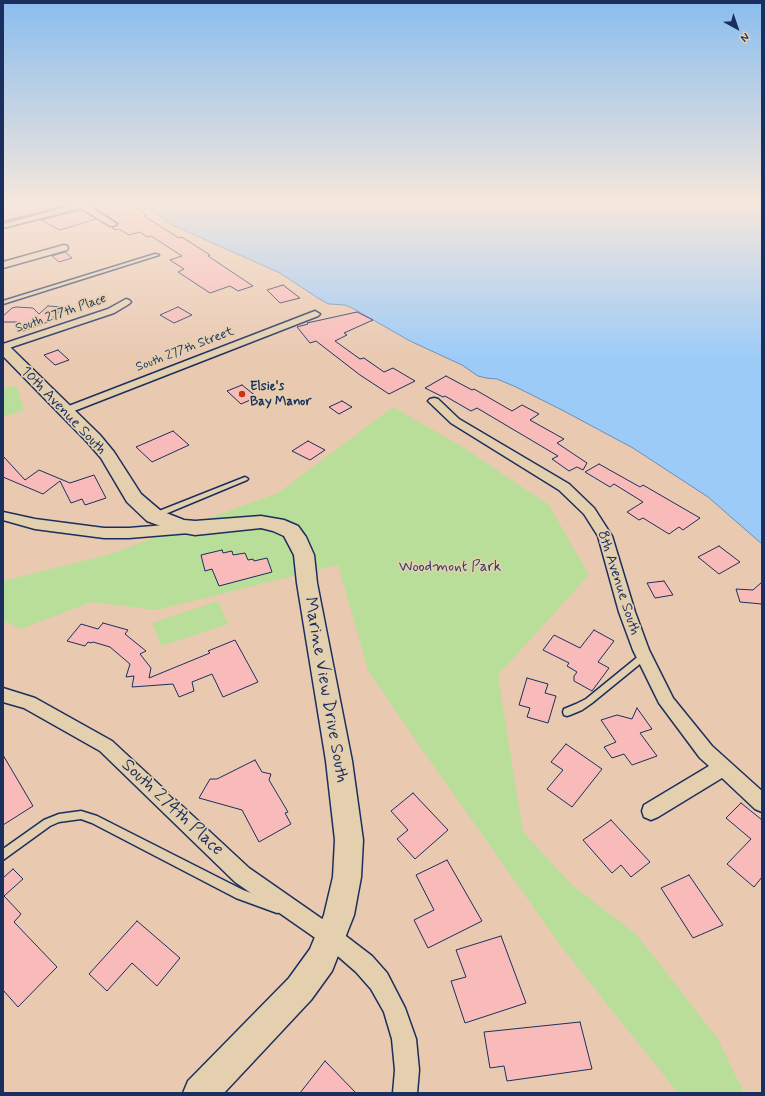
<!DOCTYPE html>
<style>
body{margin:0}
#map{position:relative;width:765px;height:1096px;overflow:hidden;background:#eac9b1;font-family:Mynerve,sans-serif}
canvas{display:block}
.frame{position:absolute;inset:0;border:4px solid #1b2f5e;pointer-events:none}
.north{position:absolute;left:717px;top:8px;width:40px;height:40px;-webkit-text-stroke:3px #e4cfae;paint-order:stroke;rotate:140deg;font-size:11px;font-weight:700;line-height:16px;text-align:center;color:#1b2f5e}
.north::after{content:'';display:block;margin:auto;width:14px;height:18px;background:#1b2f5e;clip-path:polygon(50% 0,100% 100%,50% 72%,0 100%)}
</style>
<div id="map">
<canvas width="765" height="1096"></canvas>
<div class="frame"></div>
<div class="north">N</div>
</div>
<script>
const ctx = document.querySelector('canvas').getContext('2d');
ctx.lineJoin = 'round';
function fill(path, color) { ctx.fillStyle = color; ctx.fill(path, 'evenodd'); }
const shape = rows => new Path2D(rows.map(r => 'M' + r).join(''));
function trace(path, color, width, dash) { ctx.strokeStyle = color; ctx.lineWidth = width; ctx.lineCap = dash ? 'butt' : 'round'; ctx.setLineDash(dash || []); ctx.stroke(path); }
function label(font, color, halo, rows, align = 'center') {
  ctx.font = font + ' Mynerve,sans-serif'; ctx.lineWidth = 3.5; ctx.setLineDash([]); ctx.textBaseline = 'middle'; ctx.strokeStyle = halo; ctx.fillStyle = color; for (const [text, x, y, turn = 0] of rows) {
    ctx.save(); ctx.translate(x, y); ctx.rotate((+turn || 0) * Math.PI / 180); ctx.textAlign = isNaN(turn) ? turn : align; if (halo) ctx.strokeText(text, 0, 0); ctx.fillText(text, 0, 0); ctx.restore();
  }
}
const green = shape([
 [16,385,24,410,3,417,3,389],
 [393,407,461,446,549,505,589,575,498,675,523,832,572,885,637,935,718,1039,744,1093,678,1093,563,949,423,751,368,670,338,565,156,610,91,602,21,629,3,621,3,581,107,555,278,493],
 [218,601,228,624,161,646,152,623]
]);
const water = shape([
 [145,205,762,205,762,544,708,497,633,448,560,409,516,387,497,379,486,378,478,376,462,365,410,341,354,309,345,305,329,304,321,300,280,273,170,224,145,205]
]);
const building = shape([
 [15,205,68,205,3,221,3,208,15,205],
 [96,205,132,205,147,215,144,216,179,238,182,237,210,255,208,256,253,286,238,291,230,286,210,293,178,272,184,269,170,260,182,256,151,236,147,237,140,232,129,235,119,229,116,230,112,228,118,225,118,223,92,206,96,205],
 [81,210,96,219,60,230,41,220,81,210],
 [65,252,72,258,59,262,52,256,65,252],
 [283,285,300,298,280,303,267,290,283,285],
 [48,306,64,307,48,322,23,331,26,328,20,322,3,322,3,316,12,308,16,307,33,308,39,314,48,306],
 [178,307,192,315,174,323,160,315,178,307],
 [357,312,373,320,344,333,347,335,335,341,360,359,364,358,384,372,393,368,415,381,389,394,360,375,316,341,310,343,297,327,308,324,307,323,357,312],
 [58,350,69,360,55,365,44,355,58,350],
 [446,376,472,390,474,389,512,411,522,405,539,414,530,420,564,439,557,443,587,463,583,470,577,467,569,471,552,459,558,456,477,408,471,411,445,396,443,397,425,388,446,376],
 [242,385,257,397,241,404,227,391,242,385],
 [342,401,352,407,339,414,329,407,342,401],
 [173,431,189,445,152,462,136,447,173,431],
 [308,441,325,450,310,460,292,451,308,441],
 [3,456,25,480,39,470,70,483,94,475,106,498,85,505,82,499,71,503,60,481,43,494,3,477,3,456],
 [599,464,640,487,643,485,700,518,683,530,679,527,669,534,643,518,639,520,627,512,643,502,614,484,610,487,585,472,599,464],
 [719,546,740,562,719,574,698,557,719,546],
 [222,550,223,553,232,551,233,555,245,553,248,560,253,559,254,561,267,558,272,572,219,586,212,569,205,571,201,555,222,550],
 [664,581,673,595,655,598,647,583,664,581],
 [762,582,762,604,740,602,736,589,753,590,762,582],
 [103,623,128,630,125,634,146,651,140,654,151,668,149,678,210,653,208,651,235,640,258,682,223,697,212,674,192,682,194,691,179,697,173,684,132,687,134,676,126,677,130,664,110,647,93,642,91,643,88,642,85,646,67,641,81,624,98,629,103,623],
 [594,630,614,641,598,662,609,668,592,691,574,681,574,676,577,672,567,666,569,663,543,650,554,635,580,648,594,630],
 [527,678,548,684,545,693,556,696,548,723,527,717,530,708,519,705,527,678],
 [637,708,652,729,640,733,657,756,632,765,624,754,612,758,604,747,616,742,601,720,617,715,632,719,637,708],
 [566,744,602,769,572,807,547,789,563,770,551,762,566,744],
 [3,755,33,806,3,825,3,755],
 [255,760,262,772,271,774,269,780,288,812,285,813,291,824,259,842,242,810,199,798,210,779,217,779,255,760],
 [413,793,448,830,415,859,397,839,408,830,391,811,413,793],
 [741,803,762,820,762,877,754,887,727,864,751,839,726,818,741,803],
 [611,820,650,862,631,877,621,865,612,873,583,840,611,820],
 [447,860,482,921,428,948,414,920,434,910,416,875,447,860],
 [13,869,23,879,4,896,21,914,14,922,57,967,18,1007,3,990,3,878,13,869],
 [689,875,723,925,693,938,661,888,689,875],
 [137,921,180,958,157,986,132,963,107,991,89,974,137,921],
 [501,936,526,1003,465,1023,451,981,466,977,456,950,501,936],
 [580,1022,592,1069,507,1081,504,1066,490,1068,484,1032,580,1022],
 [325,1061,356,1093,300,1093,325,1061]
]);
const lane = shape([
 [155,254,159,255,3,304,3,301,155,254],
 [245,477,247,478,248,479,247,480,158,517,156,517,153,515,154,513,245,477],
 [643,654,646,655,647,657,646,659,592,703,582,710,570,715,567,716,564,715,563,712,564,709,576,704,586,699,640,655,643,654],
 [81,811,97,816,243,890,281,904,282,908,281,912,277,913,236,898,92,823,81,819,59,822,50,826,3,860,3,849,44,820,59,814,81,811]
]);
const street = shape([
 [74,205,87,205,117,224,113,226,110,226,81,208,3,228,3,224,74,205],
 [64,245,67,246,68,248,67,250,3,268,3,262,64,245],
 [126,299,129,300,131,302,129,304,114,313,3,350,3,344,108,309,126,299],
 [315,311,320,314,318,316,69,413,65,414,61,413,59,411,61,409,315,311],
 [434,398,438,399,459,419,569,484,594,508,612,536,635,612,649,650,673,698,712,746,762,791,762,812,755,809,722,778,658,817,651,820,644,817,642,811,644,805,709,766,700,758,659,703,633,650,619,612,598,536,584,514,559,490,451,423,428,401,430,399,434,398],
 [3,512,35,519,104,528,129,528,189,523,194,525,196,528,194,531,189,533,129,538,104,538,35,529,3,520,3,512],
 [3,688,35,698,112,741,249,868,338,930,372,956,387,973,405,1008,416,1039,419,1070,417,1093,393,1093,395,1070,392,1039,384,1012,371,989,356,972,324,944,235,882,100,751,24,708,3,702,3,688]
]);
const secondary = shape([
 [3,344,8,345,100,435,114,452,141,494,161,511,184,520,195,521,261,516,284,520,298,526,306,537,314,555,317,583,352,761,363,840,361,877,354,915,332,971,311,1000,224,1093,183,1093,188,1081,289,978,310,949,324,915,333,877,335,840,326,761,297,583,294,555,284,536,273,531,261,528,195,535,174,531,147,521,127,502,101,458,88,443,3,356,3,344]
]);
const markers = [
 [242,394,4,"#c8321e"]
];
const farStreetnames = [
 ["South 277th Place",61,314,-19],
 ["South 277th Street",185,350,-21]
];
const farPoinames = [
 ["Elsie's",250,387],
 ["Bay Manor",250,402]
];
const streetNames = [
 ["10th Avenue South",63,411,46],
 ["8th Avenue South",618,583,72]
];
const parkNames = [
 ["Woodmont Park",450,568]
];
const nearStreetnames = [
 ["Marine View Drive South",325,690,80],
 ["South 274th Place",172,808,43]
];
fill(green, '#b9de99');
fill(water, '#9dcbf8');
trace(water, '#698dba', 1);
fill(building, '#f8bbb9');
trace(building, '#1b2f5e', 1);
trace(lane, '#1b2f5e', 3);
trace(street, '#1b2f5e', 3);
trace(secondary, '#1b2f5e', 3);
fill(lane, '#e4cfae');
fill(street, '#e4cfae');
fill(secondary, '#e4cfae');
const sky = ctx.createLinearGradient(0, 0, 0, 358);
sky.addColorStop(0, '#8abdee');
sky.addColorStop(0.57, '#f6e7dc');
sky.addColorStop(1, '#f6e7dc00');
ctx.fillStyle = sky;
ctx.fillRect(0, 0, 765, 358);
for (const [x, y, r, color] of markers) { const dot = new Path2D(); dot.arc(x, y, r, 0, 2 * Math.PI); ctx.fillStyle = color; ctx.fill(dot); trace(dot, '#e4cfae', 1.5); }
label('13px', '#1b2f5e', '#e4cfae', farStreetnames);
label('bold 13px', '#1b2f5e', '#e4cfae', farPoinames, 'left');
label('15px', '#1b2f5e', '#e4cfae', streetNames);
label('15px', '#2b4064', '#e4cfae', parkNames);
label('18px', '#1b2f5e', '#e4cfae', nearStreetnames);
</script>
